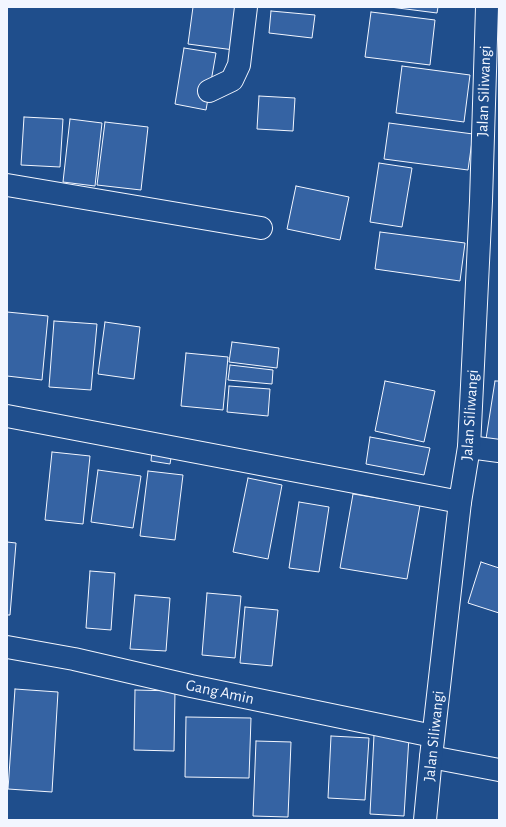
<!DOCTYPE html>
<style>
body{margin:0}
#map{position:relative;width:506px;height:827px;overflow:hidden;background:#1f4e8c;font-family:"Alegreya Sans",sans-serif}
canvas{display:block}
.frame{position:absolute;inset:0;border:8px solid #f2f6ff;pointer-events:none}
</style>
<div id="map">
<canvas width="506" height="827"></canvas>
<div class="frame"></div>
</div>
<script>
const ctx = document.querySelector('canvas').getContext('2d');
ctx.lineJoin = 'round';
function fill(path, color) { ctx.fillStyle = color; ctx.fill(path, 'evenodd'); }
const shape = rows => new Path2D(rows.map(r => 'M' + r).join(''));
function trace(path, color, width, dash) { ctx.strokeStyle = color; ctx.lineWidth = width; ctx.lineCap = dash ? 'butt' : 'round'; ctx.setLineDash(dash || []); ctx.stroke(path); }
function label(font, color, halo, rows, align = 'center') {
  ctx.font = font + ' "Alegreya Sans",sans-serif'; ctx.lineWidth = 3; ctx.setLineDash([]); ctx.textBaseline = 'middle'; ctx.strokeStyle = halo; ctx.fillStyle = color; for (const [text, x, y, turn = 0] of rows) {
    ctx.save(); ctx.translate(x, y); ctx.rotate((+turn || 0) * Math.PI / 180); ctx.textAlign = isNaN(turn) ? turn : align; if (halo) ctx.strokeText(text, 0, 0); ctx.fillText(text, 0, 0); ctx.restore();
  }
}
const building = shape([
 [193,7,239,7,234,50,188,44,193,7],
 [390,7,438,7,437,13,390,7],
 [271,11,315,15,312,38,269,33,271,11],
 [371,12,435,20,430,65,365,57,371,12],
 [184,48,216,53,206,110,175,104,184,48],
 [402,66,470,75,464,122,396,113,402,66],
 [259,96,295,98,293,131,257,129,259,96],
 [24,117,63,119,60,167,21,165,24,117],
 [70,119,102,123,95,186,63,182,70,119],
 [105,122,148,127,141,190,97,185,105,122],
 [389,123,473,134,468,170,384,159,389,123],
 [379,163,412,168,402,227,370,222,379,163],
 [296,186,349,197,340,240,287,229,296,186],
 [380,232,465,243,460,281,375,269,380,232],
 [7,312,48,316,42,380,7,376,7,312],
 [54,321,97,324,91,390,49,387,54,321],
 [105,322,140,327,134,379,98,374,105,322],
 [232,342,279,348,277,368,229,362,232,342],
 [186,353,228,357,223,410,181,406,186,353],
 [230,365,273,370,272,384,228,380,230,365],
 [385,381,435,391,424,442,375,431,385,381],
 [495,381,499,381,499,441,486,439,495,381],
 [229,386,270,389,268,416,227,412,229,386],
 [370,437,430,448,424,475,366,464,370,437],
 [152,450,172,452,170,464,151,461,152,450],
 [52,452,90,456,83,524,45,520,52,452],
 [98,470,141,476,133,528,91,522,98,470],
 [148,471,183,475,175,540,140,536,148,471],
 [248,478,282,485,268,559,233,552,248,478],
 [353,494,420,505,407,579,340,568,353,494],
 [299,502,329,507,319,572,289,568,299,502],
 [7,542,16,543,10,615,7,615,7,542],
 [481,562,499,568,499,613,468,603,481,562],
 [90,571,115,573,111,630,86,628,90,571],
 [207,593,241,596,235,658,202,655,207,593],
 [135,595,170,598,166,651,130,649,135,595],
 [245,607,278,610,272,666,240,663,245,607],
 [15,689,58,692,52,792,8,789,15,689],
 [135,690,175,691,174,751,134,750,135,690],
 [186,717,251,718,249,778,185,777,186,717],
 [374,735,409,737,404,816,370,814,374,735],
 [331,736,369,738,365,800,328,798,331,736],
 [256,741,291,742,288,817,253,816,256,741]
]);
const minor = shape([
 [209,91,232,80,239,65,246,7],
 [7,185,261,228],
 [7,416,460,502],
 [469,447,499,451],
 [7,647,74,659,191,686,433,736],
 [431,757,499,770]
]);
const tertiary = shape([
 [425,820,431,757,460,502,469,447,481,201,487,7]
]);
const streetNames = [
 ["Jalan Siliwangi",484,91,-88],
 ["Jalan Siliwangi",470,415,-86],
 ["Gang Amin",220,692,12],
 ["Jalan Siliwangi",434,736,-84]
];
fill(building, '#3563a3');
trace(building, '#f2f6ff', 1);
trace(minor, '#f2f6ff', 24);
trace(tertiary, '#f2f6ff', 24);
trace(minor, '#1f4e8c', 22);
trace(tertiary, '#1f4e8c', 22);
label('16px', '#f2f6ff', '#1f4e8c', streetNames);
</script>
